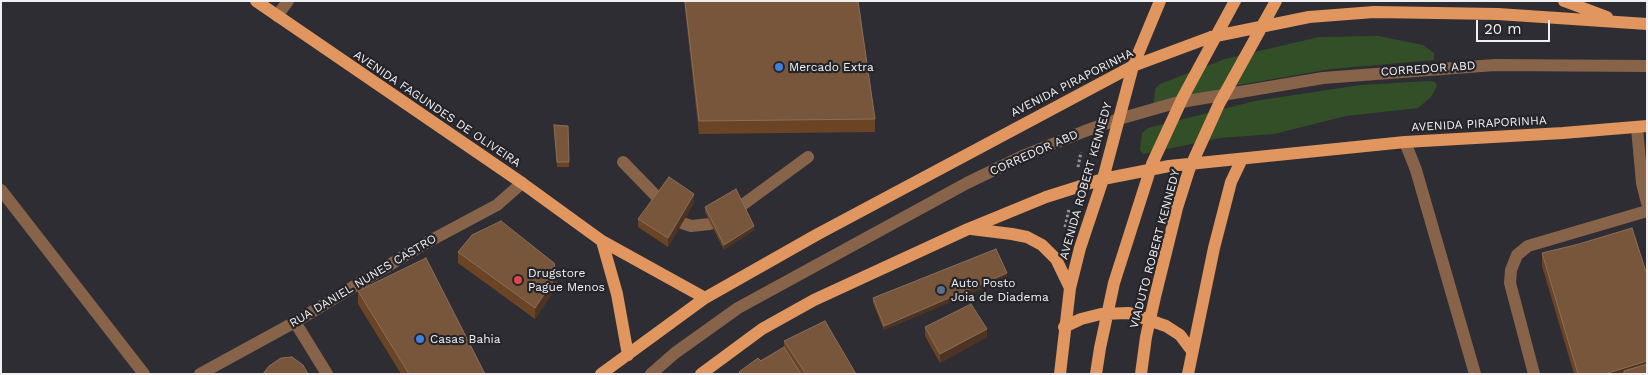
<!DOCTYPE html>
<style>
body{margin:0}
#map{position:relative;width:1648px;height:375px;overflow:hidden;background:#2e2d33;font-family:"Work Sans",sans-serif}
canvas{display:block}
.frame{position:absolute;inset:0;border:2px solid #f0f0f3;pointer-events:none}
.scale{position:absolute;left:1476px;top:20px;width:74px;height:22px;box-sizing:border-box;border:2px solid #f0f0f3;border-top:0;padding-left:6px;font-size:15px;line-height:18px;white-space:nowrap;color:#f0f0f3;-webkit-text-stroke:4px #252429;paint-order:stroke}
</style>
<div id="map">
<canvas width="1648" height="375"></canvas>
<div class="frame"></div>
<div class="scale">20 m</div>
</div>
<script>
const ctx = document.querySelector('canvas').getContext('2d');
ctx.lineJoin = 'round';
function fill(path, color) { ctx.fillStyle = color; ctx.fill(path, 'evenodd'); }
const shape = rows => new Path2D(rows.map(r => 'M' + r).join(''));
function trace(path, color, width, dash) { ctx.strokeStyle = color; ctx.lineWidth = width; ctx.lineCap = dash ? 'butt' : 'round'; ctx.setLineDash(dash || []); ctx.stroke(path); }
function label(font, color, halo, rows, align = 'center') {
  ctx.font = font + ' "Work Sans",sans-serif'; ctx.lineWidth = 4.5; ctx.setLineDash([]); ctx.textBaseline = 'middle'; ctx.strokeStyle = halo; ctx.fillStyle = color; for (const [text, x, y, turn = 0] of rows) {
    ctx.save(); ctx.translate(x, y); ctx.rotate((+turn || 0) * Math.PI / 180); ctx.textAlign = isNaN(turn) ? turn : align; if (halo) ctx.strokeText(text, 0, 0); ctx.fillText(text, 0, 0); ctx.restore();
  }
}
const green = shape([
 [1378,36,1423,45,1434,53,1434,60,1331,69,1233,86,1154,103,1155,89,1160,84,1225,59,1319,37],
 [1430,81,1435,82,1437,86,1431,97,1418,108,1346,116,1274,134,1220,138,1143,154,1140,150,1142,133,1148,128,1255,101,1360,85]
]);
const path = shape([
 [1078,167,1081,152],
 [1065,227,1069,209]
]);
const minor = shape([
 [277,16,288,1],
 [1637,128,1642,183,1647,203],
 [1405,142,1416,170,1475,374],
 [623,162,659,199],
 [1,190,144,374],
 [741,206,808,157],
 [682,223,691,226,710,224],
 [295,322,327,374],
 [200,374,295,322,424,244,497,205,522,183],
 [651,374,675,353,738,308,967,183,1025,155,1085,131,1119,119,1175,103,1323,78,1495,65,1647,66],
 [1534,374,1510,283,1511,270,1517,255,1528,246,1647,211]
]);
const major = shape([
 [256,1,522,183,602,241,705,298],
 [1564,1,1607,17],
 [971,229,1012,234,1027,237,1042,245,1056,259,1070,288],
 [602,241,617,294,628,355],
 [1064,327,1081,319,1101,314,1129,313,1166,326,1180,335,1192,351],
 [601,374,705,298,818,234,1133,66,1211,37,1309,17,1374,12,1498,14,1647,24],
 [701,374,762,329,814,300,968,229,1046,197,1103,179,1169,166,1405,142,1563,133,1647,126],
 [1060,374,1070,288,1080,248,1103,179,1133,66,1160,1],
 [1096,374,1100,348,1114,283,1152,164,1183,97,1235,1],
 [1141,374,1146,337,1155,297,1177,208,1189,170,1219,104,1276,1],
 [1188,374,1214,248,1231,182,1242,159]
]);
const wall = shape([
 [684,1,858,1,875,119,875,132,699,134],
 [554,125,568,126,569,167,557,167],
 [694,203,668,247,638,227,638,219],
 [705,207,754,230,724,250,705,212],
 [458,252,557,286,535,319,458,263],
 [1542,253,1647,374,1574,374,1542,266],
 [1007,278,884,330,873,303,873,298],
 [358,291,485,374,401,374,358,304],
 [925,327,987,337,940,363,925,336],
 [784,341,856,374,739,374,739,372,784,347]
]);
const shadedWall = shape([
 [694,194,694,203,668,247,668,238],
 [754,226,754,230,724,250,724,245],
 [1007,273,1007,278,884,330,884,326],
 [557,275,557,286,535,319,535,308],
 [987,329,987,337,940,363,940,354],
 [1647,361,1647,374,1624,371,1624,374,1605,374]
]);
const building = shape([
 [685,1,858,1,875,119,699,121,685,1],
 [554,125,568,126,569,162,557,162,554,125],
 [669,177,694,194,668,238,638,219,669,177],
 [736,189,754,226,724,245,705,207,736,189],
 [501,221,554,263,557,275,535,308,458,252,472,235,501,221],
 [1632,228,1647,275,1647,361,1605,374,1578,374,1542,253,1579,244,1632,228],
 [996,249,1007,273,884,326,873,298,996,249],
 [426,258,485,374,409,374,358,291,426,258],
 [971,304,987,329,940,354,925,327,971,304],
 [825,321,856,374,806,374,784,341,825,321],
 [784,347,801,374,741,374,739,372,758,358,761,361,784,347],
 [292,357,303,365,308,374,263,374,269,366,281,358,292,357],
 [1647,364,1647,374,1624,374,1624,371,1647,364]
]);
const markers = [
 [779,67,5,"#3f7fe0"],
 [518,280,5,"#e0444e"],
 [941,290,5,"#5c6f8a"],
 [420,339,5,"#3f7fe0"]
];
const poiNames = [
 ["Mercado Extra",789,67],
 ["Drugstore",528,273],
 ["Pague Menos",528,287],
 ["Auto Posto",951,283],
 ["Joia de Diadema",951,297],
 ["Casas Bahia",430,339]
];
const streetNames = [
 ["CORREDOR ABD",1428,69,-4],
 ["AVENIDA PIRAPORINHA",1072,83,-27],
 ["AVENIDA FAGUNDES DE OLIVEIRA",437,109,34],
 ["AVENIDA PIRAPORINHA",1479,124,-3],
 ["CORREDOR ABD",1034,153,-24],
 ["AVENIDA ROBERT KENNEDY",1086,181,-74],
 ["VIADUTO ROBERT KENNEDY",1155,249,-75],
 ["RUA DANIEL NUNES CASTRO",363,281,-31]
];
fill(green, '#324f28');
trace(path, '#949398', 3, [2.5, 2.5]);
trace(minor, '#876349', 12);
trace(major, '#e0965e', 12);
fill(wall, '#6a4425');
fill(shadedWall, '#4c3322');
fill(building, '#78563c');
trace(building, '#8b6e58', 1);
for (const [x, y, r, color] of markers) { const dot = new Path2D(); dot.arc(x, y, r, 0, 2 * Math.PI); ctx.fillStyle = color; ctx.fill(dot); trace(dot, '#252429', 2); }
label('12px', '#f0f0f3', '#252429', poiNames, 'left');
label('12px', '#f0f0f3', '#252429', streetNames);
</script>
